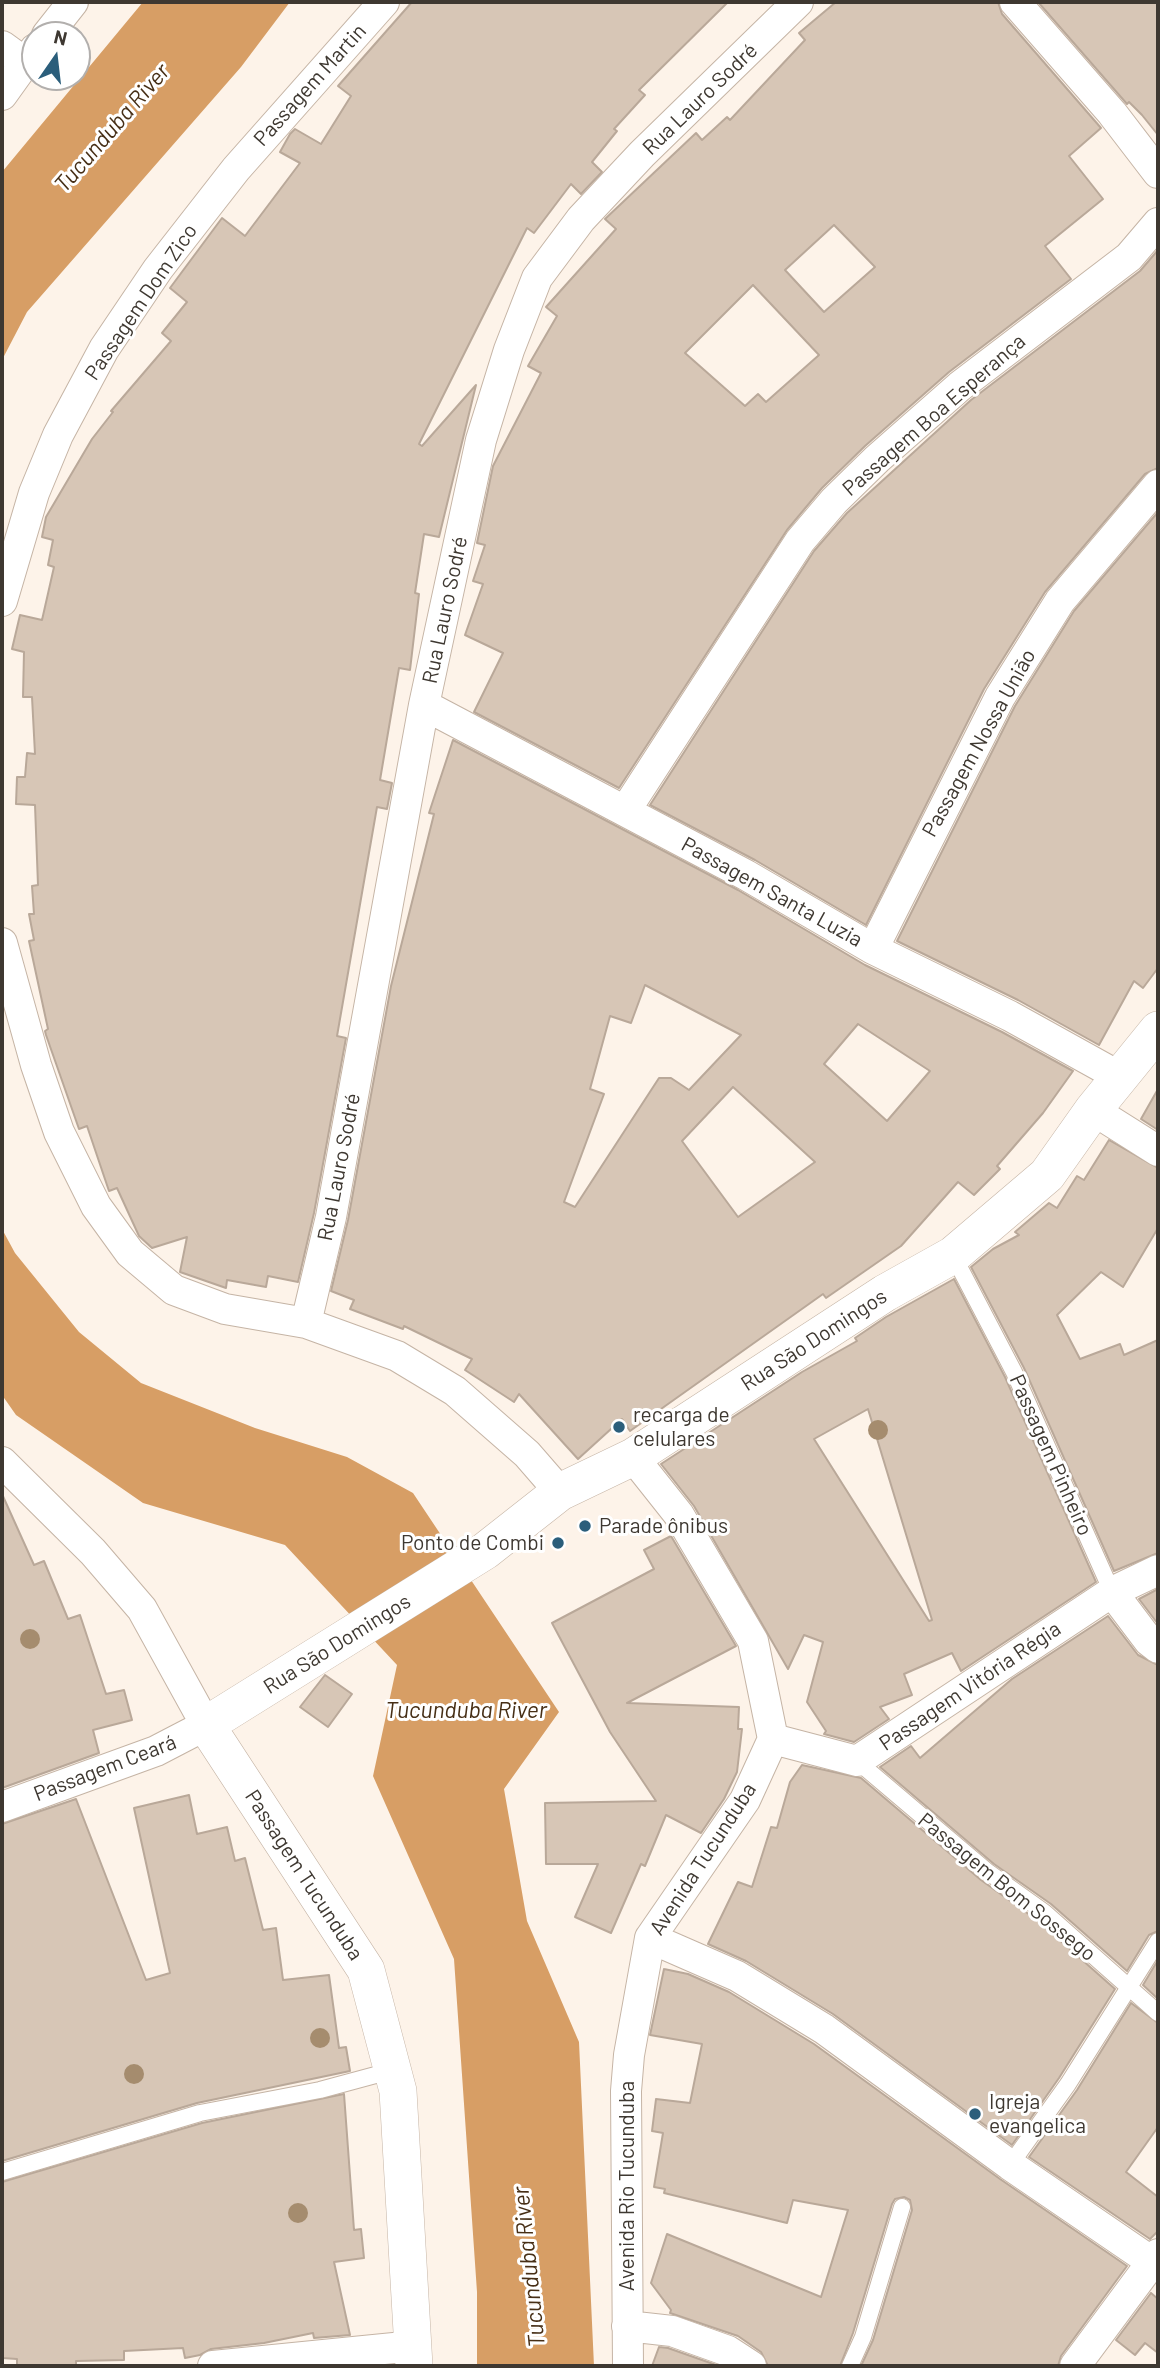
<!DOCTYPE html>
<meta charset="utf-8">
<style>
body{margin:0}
#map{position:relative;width:1160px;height:2368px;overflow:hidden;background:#fdf3e9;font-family:Barlow,sans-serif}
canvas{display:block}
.frame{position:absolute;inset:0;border:4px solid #3e3831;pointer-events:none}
.north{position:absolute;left:21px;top:21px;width:70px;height:70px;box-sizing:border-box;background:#fff;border:2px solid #b2afad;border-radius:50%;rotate:14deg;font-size:19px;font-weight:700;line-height:28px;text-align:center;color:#3e3831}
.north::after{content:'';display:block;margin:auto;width:24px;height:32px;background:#2b5e7b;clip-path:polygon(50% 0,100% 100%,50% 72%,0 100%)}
</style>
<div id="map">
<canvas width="1160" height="2368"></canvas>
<div class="frame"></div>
<div class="north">N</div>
</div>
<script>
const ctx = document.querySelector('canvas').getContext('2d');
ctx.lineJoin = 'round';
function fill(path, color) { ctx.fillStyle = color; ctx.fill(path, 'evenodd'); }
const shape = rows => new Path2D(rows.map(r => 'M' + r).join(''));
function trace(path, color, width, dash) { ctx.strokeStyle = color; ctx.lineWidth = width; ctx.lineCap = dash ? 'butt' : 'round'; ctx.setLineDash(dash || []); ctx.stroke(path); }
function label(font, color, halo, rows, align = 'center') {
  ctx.font = font + ' Barlow,sans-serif'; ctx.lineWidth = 6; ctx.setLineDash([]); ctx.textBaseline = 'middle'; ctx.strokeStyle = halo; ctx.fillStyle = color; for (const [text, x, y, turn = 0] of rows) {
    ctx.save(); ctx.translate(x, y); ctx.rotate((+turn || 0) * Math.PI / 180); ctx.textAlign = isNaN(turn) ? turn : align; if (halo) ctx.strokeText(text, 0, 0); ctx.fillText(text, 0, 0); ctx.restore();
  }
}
const water = shape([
 [143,2,290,2,241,67,27,312,2,360,2,172],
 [2,1229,15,1253,79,1332,141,1383,255,1428,347,1457,413,1493,559,1712,504,1789,527,1921,579,2042,594,2366,477,2366,477,2292,454,1959,373,1776,397,1665,285,1545,143,1503,16,1415,2,1395]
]);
const building = shape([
 [412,2,728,2,639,90,645,95,614,129,617,131,592,162,602,172,581,194,571,184,534,233,527,228,419,444,422,446,476,385,439,537,424,534,415,593,419,594,410,670,399,668,380,780,392,783,387,809,377,807,337,1036,346,1038,314,1213,298,1282,268,1276,266,1287,227,1280,226,1288,180,1272,187,1237,152,1248,139,1236,117,1188,109,1191,87,1126,79,1129,46,1035,45,1031,48,1029,29,941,34,940,29,914,34,914,32,886,38,885,35,805,16,804,17,777,25,777,27,753,35,754,32,697,23,697,24,652,12,649,20,615,42,620,54,567,48,565,53,540,42,537,46,517,92,439,113,412,111,411,171,341,162,333,187,302,170,288,222,218,245,236,300,163,280,152,290,134,295,129,321,144,351,96,338,86,412,2],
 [836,2,998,2,1002,14,1101,128,1069,156,1103,199,1045,246,1071,279,949,372,865,446,822,488,787,530,619,788,474,712,503,653,465,635,483,584,473,581,485,545,477,543,493,466,541,373,528,366,557,316,546,307,616,229,605,219,696,133,702,140,727,117,730,120,805,40,799,33,836,2],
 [834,225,875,267,824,312,785,270,834,225],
 [753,285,819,355,766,402,758,394,745,406,685,353,753,285],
 [1038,2,1158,2,1158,135,1142,115,1129,102,1127,104,1038,2],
 [1158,250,1158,468,1145,474,1045,592,984,689,866,925,755,860,650,805,814,551,847,513,971,400,1140,271,1158,250],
 [1158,512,1158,968,1143,988,1134,981,1099,1045,1018,1000,897,941,1015,706,1074,611,1158,512],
 [453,740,738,890,865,965,1002,1032,1073,1071,1043,1113,997,1166,1000,1169,974,1195,958,1182,901,1246,826,1298,823,1294,630,1431,622,1419,578,1459,519,1394,514,1402,465,1370,472,1359,404,1326,403,1329,350,1309,354,1300,331,1291,348,1220,391,986,434,814,429,813,453,740],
 [645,985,741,1035,689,1090,671,1078,659,1078,575,1207,564,1202,604,1094,590,1089,610,1016,631,1023,645,985],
 [858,1024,930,1071,887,1121,824,1064,858,1024],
 [733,1087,815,1162,738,1217,682,1141,733,1087],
 [1158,1089,1158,1130,1141,1119,1158,1089],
 [1109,1140,1158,1168,1158,1228,1123,1287,1101,1272,1057,1315,1080,1359,1120,1344,1124,1355,1158,1340,1158,1553,1114,1571,1024,1368,971,1267,993,1249,1019,1235,1015,1232,1049,1203,1057,1208,1077,1176,1084,1180,1109,1140],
 [954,1279,1005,1377,1096,1582,961,1671,952,1653,904,1674,912,1695,880,1707,889,1719,854,1742,824,1734,826,1731,807,1702,823,1642,804,1635,788,1669,694,1506,661,1464,802,1372,857,1341,855,1338,886,1317,954,1279],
 [868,1409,932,1620,929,1621,814,1439,868,1409],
 [2,1494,34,1565,44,1561,68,1619,80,1615,106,1694,124,1690,132,1720,93,1730,99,1753,2,1788,2,1494],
 [671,1536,736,1646,627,1703,739,1707,738,1729,742,1729,737,1772,724,1799,701,1833,666,1815,645,1866,641,1864,611,1933,575,1917,598,1864,546,1864,545,1803,656,1801,610,1732,552,1623,654,1569,644,1550,671,1536],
 [1158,1589,1158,1624,1139,1599,1158,1589],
 [1108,1616,1138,1655,1158,1665,1158,1931,1149,1935,1127,1971,1051,1904,994,1864,880,1767,911,1746,920,1758,1012,1679,1108,1616],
 [325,1675,352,1694,328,1727,300,1707,325,1675],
 [802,1765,861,1778,981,1880,1037,1920,1115,1989,1059,2078,1012,2145,833,2014,746,1961,708,1944,738,1882,752,1887,771,1827,777,1828,790,1782,802,1765],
 [189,1795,197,1834,227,1827,235,1861,245,1858,263,1930,276,1928,283,1980,329,1975,339,2048,346,2047,350,2071,197,2103,2,2161,2,1824,76,1799,146,1980,170,1973,134,1808,189,1795],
 [1158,1960,1158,1999,1143,1985,1158,1960],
 [664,1969,688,1974,729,1992,814,2044,1000,2179,1127,2266,1061,2356,1058,2366,861,2366,873,2340,912,2210,910,2200,904,2197,895,2199,892,2204,853,2333,840,2366,768,2366,761,2352,738,2336,670,2313,671,2310,651,2283,667,2234,821,2297,848,2210,793,2200,787,2223,664,2193,665,2189,654,2187,663,2133,652,2131,656,2099,690,2103,702,2044,650,2035,664,1969],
 [1131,2003,1158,2023,1158,2127,1126,2172,1158,2197,1158,2231,1150,2239,1029,2157,1077,2090,1131,2003],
 [344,2094,354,2230,361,2229,364,2258,334,2262,350,2335,314,2338,313,2333,264,2343,211,2349,200,2355,185,2358,183,2348,124,2351,124,2360,76,2361,76,2366,17,2366,17,2359,2,2358,2,2182,202,2123,344,2094],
 [1151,2293,1158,2299,1158,2353,1145,2343,1135,2355,1116,2340,1151,2293],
 [659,2347,668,2348,719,2366,652,2366,659,2347]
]);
const service = shape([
 [953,1255,1014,1372,1112,1592],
 [857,1761,988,1872,1044,1912,1158,2013],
 [1010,2165,1068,2084,1158,1941],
 [2,2172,200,2113,320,2090,394,2070],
 [850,2366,863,2337,902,2207]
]);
const minor = shape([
 [1015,2,1112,113,1158,173],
 [47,35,73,2],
 [2,46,24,62],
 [2,95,35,49],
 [2,601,34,493,58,435,104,349,158,269,236,169,384,2],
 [424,705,746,875,873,949,1010,1016,1120,1077],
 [625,811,800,541,834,501,877,459,960,386,1129,257,1158,223],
 [2,943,36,1065,59,1132,96,1206,130,1253,174,1290,225,1309,306,1323,397,1356,455,1391,527,1454,560,1492],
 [873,949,1000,697,1060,601,1158,485],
 [1093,1110,1158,1151],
 [306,1323,331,1217,424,705,481,440,509,350,537,278,581,219,642,154,798,2],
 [2,1462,93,1552,142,1609,206,1725,156,1751,2,1807],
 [1112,1592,1149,1641,1158,1648],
 [773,1739,857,1761,1112,1592,1158,1570],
 [650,1938,737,1976,824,2029,1010,2165,1158,2266],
 [627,2326,672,2331,728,2351,751,2366],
 [213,2366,414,2346],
 [628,2366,626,2091,629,2055,650,1938,745,1800,773,1739,753,1641,679,1515,633,1457],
 [1075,2366,1158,2254]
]);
const tertiary = shape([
 [414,2366,398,2091,366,1970,206,1725,485,1551,560,1492,633,1457,885,1293,953,1255,1047,1175,1093,1110,1158,1030]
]);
const trees = [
 [878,1430],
 [30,1639],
 [320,2038],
 [134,2074],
 [298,2213]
];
const markers = [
 [619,1427,7,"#2b5e7b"],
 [585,1526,7,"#2b5e7b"],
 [558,1543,7,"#2b5e7b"],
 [975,2114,7,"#2b5e7b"]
];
const streetNames = [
 ["Passagem Martin",310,85,-48],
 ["Rua Lauro Sodré",700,99,-44],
 ["Passagem Dom Zico",141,302,-56],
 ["Passagem Boa Esperança",934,415,-41],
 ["Rua Lauro Sodré",445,610,-78],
 ["Passagem Nossa União",979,743,-61],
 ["Passagem Santa Luzia",772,892,29],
 ["Rua Lauro Sodré",339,1167,-79],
 ["Rua São Domingos",814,1340,-33],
 ["Passagem Pinheiro",1051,1455,66],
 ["Rua São Domingos",337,1644,-32],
 ["Passagem Vitória Régia",970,1686,-34],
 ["Passagem Ceará",105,1768,-21],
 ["Avenida Tucunduba",703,1859,-57],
 ["Passagem Tucunduba",304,1875,57],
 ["Passagem Bom Sossego",1007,1887,39],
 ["Avenida Rio Tucunduba",627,2186,-90]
];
const poiNames = [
 ["recarga de",633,1415],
 ["celulares",633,1439],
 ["Parade ônibus",599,1526],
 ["Ponto de Combi",544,1543,"right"],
 ["Igreja",989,2102],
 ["evangelica",989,2126]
];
const waterNames = [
 ["Tucunduba River",112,128,-49],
 ["Tucunduba River",466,1710],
 ["Tucunduba River",529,2267,-96]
];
fill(water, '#d79e65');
fill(building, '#d7c6b6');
trace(building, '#b9a899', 2);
trace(service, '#c5b4a5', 18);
trace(minor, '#c5b4a5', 32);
trace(tertiary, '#c5b4a5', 38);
trace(service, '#fff', 16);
trace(minor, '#fff', 30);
trace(tertiary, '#fff', 37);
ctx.fillStyle = '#a58c6e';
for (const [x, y] of trees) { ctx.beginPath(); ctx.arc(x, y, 10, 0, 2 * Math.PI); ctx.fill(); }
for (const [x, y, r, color] of markers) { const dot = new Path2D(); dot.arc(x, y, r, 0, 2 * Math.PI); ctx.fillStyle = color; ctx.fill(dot); trace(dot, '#fff', 2.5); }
label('21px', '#3e3831', '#fff', streetNames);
label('21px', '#3e3831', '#fff', poiNames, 'left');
label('italic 23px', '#472f16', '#fff', waterNames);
</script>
